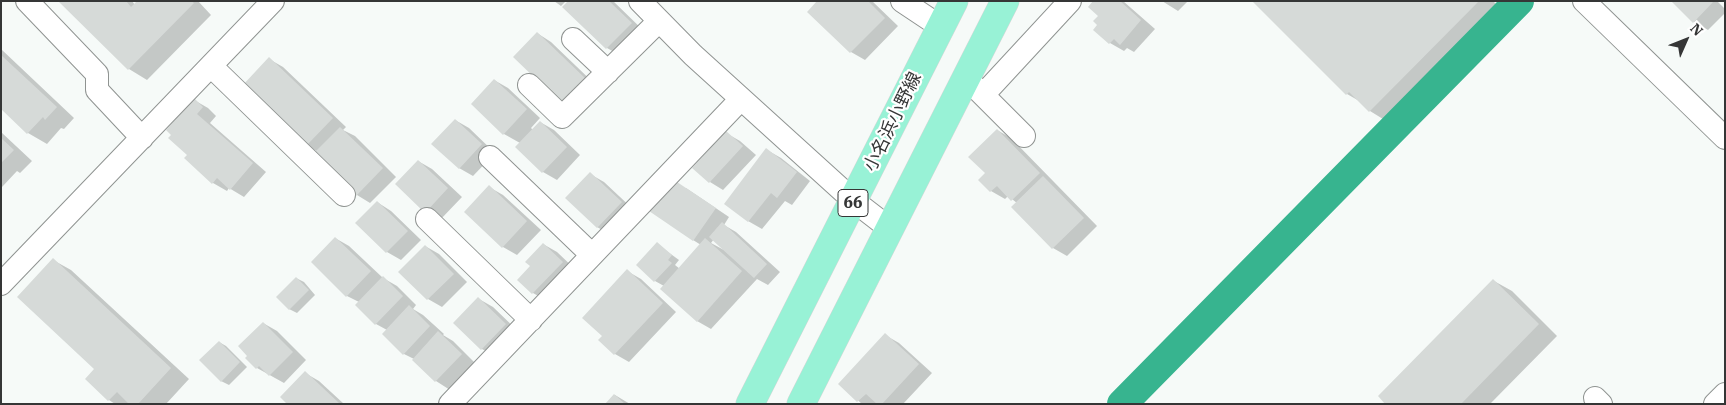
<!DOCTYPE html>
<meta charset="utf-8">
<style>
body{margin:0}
#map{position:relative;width:1726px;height:405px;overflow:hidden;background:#f6faf8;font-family:"IBM Plex Serif",serif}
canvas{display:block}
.frame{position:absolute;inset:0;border:2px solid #353636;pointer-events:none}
.north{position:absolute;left:1661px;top:15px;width:50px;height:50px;-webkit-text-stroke:4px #fff;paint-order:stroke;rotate:46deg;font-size:14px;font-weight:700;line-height:20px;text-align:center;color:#353636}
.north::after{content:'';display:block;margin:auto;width:18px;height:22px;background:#353636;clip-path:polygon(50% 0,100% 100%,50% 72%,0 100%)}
</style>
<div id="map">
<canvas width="1726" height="405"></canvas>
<div class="frame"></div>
<div class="north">N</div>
</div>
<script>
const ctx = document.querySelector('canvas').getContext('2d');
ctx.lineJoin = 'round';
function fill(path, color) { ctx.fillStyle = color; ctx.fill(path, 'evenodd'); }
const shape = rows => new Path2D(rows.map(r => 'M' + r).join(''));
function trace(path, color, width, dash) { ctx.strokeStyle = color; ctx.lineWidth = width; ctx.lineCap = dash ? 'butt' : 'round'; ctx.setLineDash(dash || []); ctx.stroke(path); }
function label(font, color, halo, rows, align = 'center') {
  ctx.font = font + ' "IBM Plex Serif","Noto Sans JP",serif'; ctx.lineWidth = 4.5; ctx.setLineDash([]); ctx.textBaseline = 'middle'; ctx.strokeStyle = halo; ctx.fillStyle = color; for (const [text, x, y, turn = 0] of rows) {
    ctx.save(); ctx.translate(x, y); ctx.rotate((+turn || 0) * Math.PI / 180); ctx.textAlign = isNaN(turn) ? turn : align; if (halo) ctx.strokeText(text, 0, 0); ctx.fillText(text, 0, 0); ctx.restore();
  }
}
const shadow = shape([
 [60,1,132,1,135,5,139,1,198,1,211,15,147,80,129,69],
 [554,1,566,1,561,6],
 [570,1,613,1,645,32,621,56,607,48,564,7],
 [819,1,872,1,898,26,865,60,851,52,809,12],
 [1095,1,1123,1,1155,29,1134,52,1127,48,1124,51,1110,43,1099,25,1100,16],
 [1162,1,1188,1,1178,11],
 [1254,1,1493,1,1503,11,1391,124,1370,111,1361,102,1347,94],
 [1673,1,1717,1,1725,9,1725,13,1708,30,1694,22],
 [537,33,551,42,601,90,579,113],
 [1,49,74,118,64,129,61,128,47,144,28,133,1,108],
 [269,59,283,67,346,127,343,130,355,136,396,177,370,203,357,195,318,152,306,145],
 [494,80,508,88,540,118,531,128,533,130,540,122,554,130,580,155,557,180,543,172,516,147,520,143,504,134,472,104],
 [194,100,208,108,216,116,210,123,266,172,244,197,229,188,227,191,213,183,172,135],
 [455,120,469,128,495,153,473,176,459,168],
 [997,130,1011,138,1097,226,1067,256,1053,248,1017,203,1008,196,1005,199,991,191,986,173],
 [1,132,32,161,20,173,17,171,2,187],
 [726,133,740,141,756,155,723,190,710,182],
 [767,150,781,158,810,181,792,205,785,201,762,229,748,221],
 [418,161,432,169,462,197,440,220,426,212],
 [590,174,604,182,635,211,611,235,597,227],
 [489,187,503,195,541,230,517,255,503,247,465,212],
 [686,188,729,217,724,225,736,232,780,272,768,285,757,279,711,329,697,321,664,286,655,281,638,265,657,244,679,260,675,265,680,269,701,245,693,240],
 [714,239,724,250,711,243],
 [377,202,391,211,421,240,401,260,387,252,357,223],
 [335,238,349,246,383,278,397,286,416,305,413,309,423,315,444,334,443,335,453,341,475,363,450,390,436,381,414,359,404,354,387,330,376,324,359,302,347,296],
 [543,244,557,252,576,270,547,301,533,293,519,280,532,266],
 [425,246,439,254,467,282,442,307,428,299,400,272],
 [53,260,71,270,189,379,166,404,115,404,109,400,87,379,96,369],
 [627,271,641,279,676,312,629,362,615,354,600,340,603,336],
 [296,278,304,282,315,295,297,313,289,309],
 [1494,281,1512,291,1557,336,1490,404,1387,404],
 [479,299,493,307,519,332,496,357,482,349],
 [263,323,277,331,306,360,284,383,257,368],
 [885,335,899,343,932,373,903,404,862,404,840,384],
 [219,342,226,346,247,367,229,385,221,381],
 [305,373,319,381,344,404,289,404],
 [615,395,630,404,606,404]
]);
const canal = shape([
 [1122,404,1519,1]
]);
const building = shape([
 [58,1,126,1,131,7,137,1,191,1,194,3,128,70],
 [568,1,609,1,632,23,606,49,562,7],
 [817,1,868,1,885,18,850,53,807,12],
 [1093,1,1120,1,1141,20,1120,45,1114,39,1109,44,1093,30,1097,25,1093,21,1098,16,1088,7],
 [1252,1,1479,1,1369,112,1349,92,1346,95],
 [1671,1,1712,1,1713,2,1693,23],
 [537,32,588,81,564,106,513,57],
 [1,55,57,107,45,120,43,117,27,134,1,109],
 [269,57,333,118,306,146,242,86],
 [494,79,527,109,503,135,471,104],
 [194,98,203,107,197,114,253,163,230,190,217,178,212,184,184,158,187,155,168,138,171,135,166,130],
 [455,119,482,144,459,169,431,144],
 [540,121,567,147,542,173,515,147],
 [340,127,383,168,356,196,313,154],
 [997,129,1040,173,1011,201,997,186,990,192,978,180,985,173,968,157],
 [726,131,743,146,709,183,692,168],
 [1,138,14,150,1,163],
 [766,148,797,172,777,198,771,193,748,222,724,204],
 [418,160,448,188,425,213,395,184],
 [590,172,622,202,597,228,565,198],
 [1043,176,1084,218,1052,249,1011,207],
 [671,178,716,208,693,241,649,211],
 [489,185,527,221,502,248,464,212],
 [377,201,408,231,386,253,355,223],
 [722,222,767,264,754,278,709,237],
 [335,237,371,271,346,297,311,262],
 [705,238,742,271,697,322,660,289],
 [657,242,672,255,668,260,672,263,654,282,636,265],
 [543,243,563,262,532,294,517,280,530,266,525,262],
 [425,245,454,274,427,300,398,272],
 [53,258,171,368,138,404,129,404,117,392,108,401,85,379,94,369,17,297],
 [627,269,663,303,614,355,598,340,602,336,582,318],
 [383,276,403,296,375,325,355,305],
 [296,277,309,290,289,310,276,297],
 [1493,279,1539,324,1461,404,1385,404,1378,396],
 [478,297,506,324,481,350,453,323],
 [409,305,430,326,403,355,382,334],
 [263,322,293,352,269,376,259,366,256,369,245,358,247,356,238,346],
 [438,331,462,354,435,382,412,360],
 [885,333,919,364,882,404,877,404,866,394,857,402,838,384],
 [219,341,240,362,221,382,199,360],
 [305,371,340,404,287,404,280,397],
 [614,394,625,404,605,404]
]);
const street = shape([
 [27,1,97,74,97,90,142,138],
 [640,1,693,55,854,201,889,228],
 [902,1,941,27],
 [1584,1,1725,138],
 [573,39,608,72],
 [211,66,344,195],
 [529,85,562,117,659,21],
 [973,85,1024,136],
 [983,95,1070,1],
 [490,157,592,255],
 [427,219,531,320],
 [1,284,273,1],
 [1595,398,1601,404],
 [450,404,741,99],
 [1715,404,1725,394]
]);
const primary = shape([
 [750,404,954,1],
 [801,404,1005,1]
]);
const shields = [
 [853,203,30]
];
const shieldNames = [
 ["66",853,203]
];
const streetNames = [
 ["小名浜小野線",893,122,-64]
];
fill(shadow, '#0003');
trace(canal, '#37b48f', 30);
fill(building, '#d6dad8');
trace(street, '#8f9391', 24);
trace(primary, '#d7d7d7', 29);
trace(street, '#fff', 22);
trace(primary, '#98f2d6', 28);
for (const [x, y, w] of shields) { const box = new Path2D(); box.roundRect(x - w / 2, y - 13.5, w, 27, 4); ctx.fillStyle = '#fff'; ctx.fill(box); trace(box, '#353636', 1); }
label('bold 16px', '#353636', null, shieldNames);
label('18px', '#353636', '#fff', streetNames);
</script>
